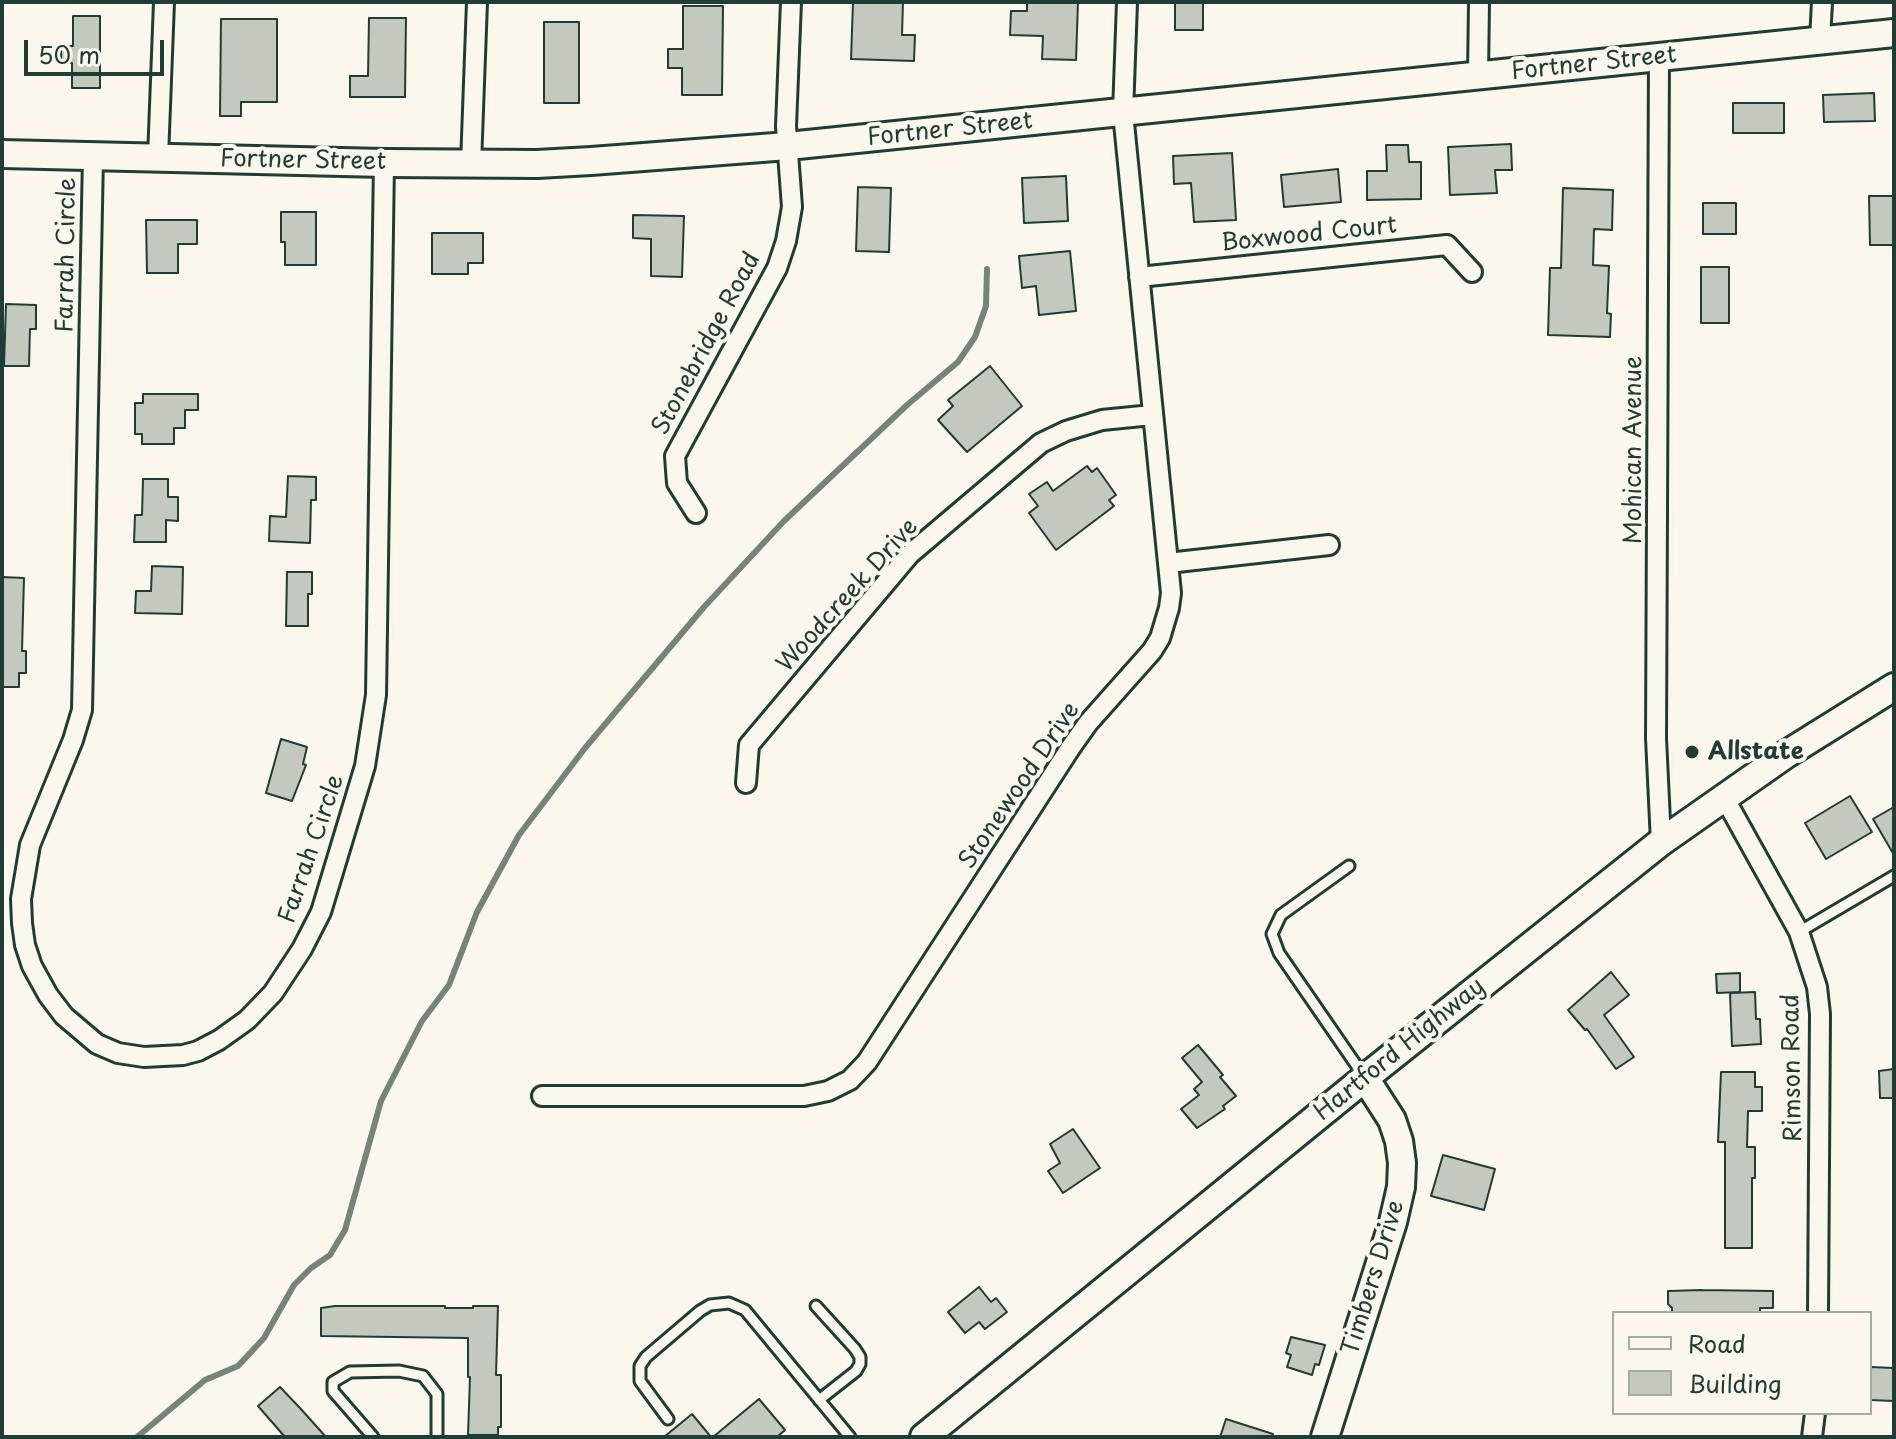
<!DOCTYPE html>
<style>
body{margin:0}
#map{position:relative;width:1896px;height:1439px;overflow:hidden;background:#fbf7ec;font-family:"Playpen Sans",sans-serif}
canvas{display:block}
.frame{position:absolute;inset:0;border:4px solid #1f3d34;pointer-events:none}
.legend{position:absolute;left:1612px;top:1311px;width:260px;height:104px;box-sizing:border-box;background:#fbf7ec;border:2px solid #a3ada2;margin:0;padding:10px 14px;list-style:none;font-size:24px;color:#1f3d34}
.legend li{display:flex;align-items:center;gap:16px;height:40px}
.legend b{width:40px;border:2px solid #a3ada2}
.scale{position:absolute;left:24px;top:40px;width:140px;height:36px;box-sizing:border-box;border:4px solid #1f3d34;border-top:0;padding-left:10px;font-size:24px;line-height:28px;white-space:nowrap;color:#1f3d34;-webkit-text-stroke:6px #fbf7ec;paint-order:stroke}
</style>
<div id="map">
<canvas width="1896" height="1439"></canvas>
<div class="frame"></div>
<ul class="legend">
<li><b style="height:10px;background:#fbf7ec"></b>Road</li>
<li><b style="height:22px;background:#c4c9be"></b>Building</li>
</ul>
<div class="scale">50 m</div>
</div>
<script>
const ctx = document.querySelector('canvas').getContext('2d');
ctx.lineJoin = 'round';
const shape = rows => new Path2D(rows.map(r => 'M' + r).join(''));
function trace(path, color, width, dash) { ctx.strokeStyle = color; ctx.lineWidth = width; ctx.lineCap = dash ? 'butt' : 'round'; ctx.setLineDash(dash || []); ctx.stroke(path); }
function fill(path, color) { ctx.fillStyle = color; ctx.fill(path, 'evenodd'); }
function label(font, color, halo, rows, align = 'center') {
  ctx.font = font + ' "Playpen Sans",sans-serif'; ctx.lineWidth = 8; ctx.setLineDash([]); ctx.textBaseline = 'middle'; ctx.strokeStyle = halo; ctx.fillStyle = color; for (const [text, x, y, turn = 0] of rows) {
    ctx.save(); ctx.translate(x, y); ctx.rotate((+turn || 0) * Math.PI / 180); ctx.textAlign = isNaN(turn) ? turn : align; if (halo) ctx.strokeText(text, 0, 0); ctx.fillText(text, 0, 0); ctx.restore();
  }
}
const stream = shape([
 [137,1437,205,1380,238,1366,264,1338,294,1285,311,1268,330,1255,345,1230,381,1101,422,1021,449,985,477,912,519,835,585,748,704,607,784,521,907,405,958,362,975,337,986,306,987,269]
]);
const building = shape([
 [853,2,903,2,902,35,915,35,914,61,851,59,853,2],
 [1027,2,1078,2,1076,60,1042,59,1043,36,1010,35,1011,11,1027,11,1027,2],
 [1175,2,1203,2,1203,30,1175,30,1175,2],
 [683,6,723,6,722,95,682,95,682,68,668,68,668,49,683,49,683,6],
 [73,16,100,16,100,88,72,88,72,63,61,63,61,46,73,46,73,16],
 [369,18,406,18,405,97,350,97,350,76,368,76,369,18],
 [221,19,277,19,277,102,241,102,241,116,220,116,221,19],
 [544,22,579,22,579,103,544,103,544,22],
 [1874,93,1875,121,1824,122,1823,95,1874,93],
 [1733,103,1784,103,1784,133,1733,133,1733,103],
 [1511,144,1512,170,1495,170,1497,193,1450,195,1448,147,1511,144],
 [1386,145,1408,145,1409,162,1421,162,1421,199,1367,200,1367,171,1387,171,1386,145],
 [1232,153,1236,220,1194,222,1191,183,1174,184,1173,156,1232,153],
 [1338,169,1341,202,1284,207,1281,175,1338,169],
 [1066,176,1068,221,1024,223,1022,178,1066,176],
 [858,187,891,188,889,252,856,251,858,187],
 [1563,188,1613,190,1612,230,1594,229,1593,265,1609,266,1607,313,1611,314,1610,337,1548,335,1550,268,1561,268,1563,188],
 [1869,196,1894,196,1894,245,1870,245,1869,196],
 [1703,203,1736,203,1736,234,1703,234,1703,203],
 [281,212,316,212,316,265,285,265,285,242,281,242,281,212],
 [633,215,684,216,682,277,651,276,651,239,633,238,633,215],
 [146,220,197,220,197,244,178,244,178,273,147,273,146,220],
 [432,233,483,233,483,263,468,263,468,274,432,274,432,233],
 [1070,251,1076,311,1039,315,1036,286,1022,288,1019,256,1070,251],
 [1701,267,1729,267,1729,323,1701,323,1701,267],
 [6,304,36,305,36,329,30,329,29,366,4,366,6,304],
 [990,366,1022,406,967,452,938,420,953,406,948,400,990,366],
 [143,394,198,394,198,410,185,410,185,428,174,428,174,444,142,444,142,434,135,434,135,403,143,403,143,394],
 [1087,466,1092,472,1097,468,1116,495,1109,500,1114,506,1056,550,1029,513,1038,506,1029,494,1047,482,1053,491,1087,466],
 [288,476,316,477,316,500,311,500,310,543,269,541,270,516,286,517,288,476],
 [143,479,168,479,168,497,178,497,178,521,166,520,166,542,134,542,135,515,142,515,143,479],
 [152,566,183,567,182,614,135,613,136,591,151,591,152,566],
 [287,572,312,572,312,594,308,594,308,626,286,626,287,572],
 [2,577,24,578,22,651,26,651,26,673,19,673,19,687,2,687,2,577],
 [281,739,307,747,303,764,306,765,292,801,266,793,281,739],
 [1850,796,1872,832,1826,859,1805,823,1850,796],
 [1894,807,1894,855,1873,819,1894,807],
 [1611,972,1629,995,1604,1015,1634,1057,1616,1069,1587,1029,1585,1030,1568,1010,1611,972],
 [1740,973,1740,992,1717,993,1716,974,1740,973],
 [1755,992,1756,1019,1760,1019,1761,1044,1732,1046,1730,993,1755,992],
 [1198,1045,1223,1075,1220,1077,1236,1096,1223,1106,1225,1109,1197,1128,1181,1109,1199,1095,1194,1089,1202,1082,1182,1058,1198,1045],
 [1894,1069,1894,1098,1880,1098,1879,1071,1894,1069],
 [1721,1072,1755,1072,1755,1087,1762,1087,1762,1111,1748,1111,1747,1147,1755,1147,1755,1178,1752,1178,1752,1248,1725,1248,1725,1142,1718,1142,1721,1072],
 [1073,1129,1100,1168,1063,1193,1048,1171,1060,1163,1050,1144,1073,1129],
 [1443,1155,1495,1169,1484,1210,1431,1196,1443,1155],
 [979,1287,991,1302,996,1298,1007,1312,985,1329,979,1322,965,1333,948,1312,979,1287],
 [1702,1290,1773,1291,1773,1308,1760,1308,1760,1313,1672,1313,1672,1308,1668,1304,1668,1291,1702,1290],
 [335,1306,445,1306,445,1308,473,1308,473,1306,498,1306,496,1375,501,1375,501,1427,498,1427,498,1435,468,1435,470,1377,468,1377,468,1338,321,1336,321,1308,335,1306],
 [1291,1337,1325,1345,1319,1365,1315,1364,1312,1375,1287,1367,1291,1355,1286,1353,1291,1337],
 [1870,1367,1894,1368,1894,1401,1870,1400,1870,1367],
 [280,1387,300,1408,326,1437,285,1437,258,1406,280,1387],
 [759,1399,785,1430,777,1437,713,1437,759,1399],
 [692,1414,711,1437,664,1437,692,1414],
 [1226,1419,1273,1434,1272,1437,1220,1437,1226,1419]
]);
const lane = shape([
 [1349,866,1281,915,1272,934,1279,953,1363,1075],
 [1799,932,1894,876],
 [816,1306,855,1349,860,1357,860,1364,856,1371,819,1400],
 [668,1419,640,1381,640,1366,646,1357,700,1311,710,1305,729,1303,745,1310,850,1437],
 [373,1437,333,1391,333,1382,350,1372,399,1371,423,1376,437,1394,437,1437]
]);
const street = shape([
 [1820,40,1822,2],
 [1659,57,1656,738,1661,842],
 [1478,76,1479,2],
 [93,156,82,710,73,740,30,845,21,899,22,923,25,945,32,966,48,995,64,1016,97,1044,118,1053,144,1057,183,1055,198,1051,219,1040,247,1020,273,993,302,949,321,912,365,766,376,695,384,163],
 [158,158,164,2],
 [471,164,477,2],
 [1139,277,1447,245,1472,272],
 [696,513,677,483,675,456,777,268,786,241,792,207,786,126,791,2],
 [1168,563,1329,545],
 [746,783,749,745,910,554,1041,443,1066,431,1102,420,1152,415],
 [1724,797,1799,932,1817,987,1820,1014,1818,1313],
 [542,1096,804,1096,828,1091,850,1080,867,1062,1071,747,1088,723,1152,651,1160,638,1169,608,1171,593,1123,113,1127,2],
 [1812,1437,1815,1413]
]);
const secondary = shape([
 [2,154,384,163,537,164,591,161,788,146,1894,33],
 [924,1437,1365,1078,1661,842,1785,755,1894,687],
 [1325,1437,1393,1222,1401,1187,1402,1163,1399,1141,1392,1120,1365,1078]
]);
const markers = [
 [1692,752,8,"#1f3d34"]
];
const streetNames = [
 ["Fortner Street",1594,64,-6],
 ["Fortner Street",950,130,-6],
 ["Fortner Street",303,161,1],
 ["Boxwood Court",1309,235,-6],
 ["Farrah Circle",67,255,-89],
 ["Stonebridge Road",707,344,-62],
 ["Mohican Avenue",1634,450,-90],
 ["Woodcreek Drive",848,596,-48],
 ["Stonewood Drive",1020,786,-56],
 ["Farrah Circle",312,849,-71],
 ["Hartford Highway",1400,1050,-39],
 ["Rimson Road",1793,1068,-91],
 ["Timbers Drive",1374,1278,-73]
];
const poiNames = [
 ["Allstate",1708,752]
];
trace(stream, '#74847b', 6);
fill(building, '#c4c9be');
trace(building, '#1f3d34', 2);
trace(lane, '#1f3d34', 15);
trace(street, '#1f3d34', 24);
trace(secondary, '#1f3d34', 32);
trace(lane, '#fbf7ec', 9);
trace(street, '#fbf7ec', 18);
trace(secondary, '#fbf7ec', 26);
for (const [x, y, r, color] of markers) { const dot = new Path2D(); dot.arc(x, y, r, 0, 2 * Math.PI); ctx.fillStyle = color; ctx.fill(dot); trace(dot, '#fbf7ec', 3); }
label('24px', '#1f3d34', '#fbf7ec', streetNames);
label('bold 24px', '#1f3d34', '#fbf7ec', poiNames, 'left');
</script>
